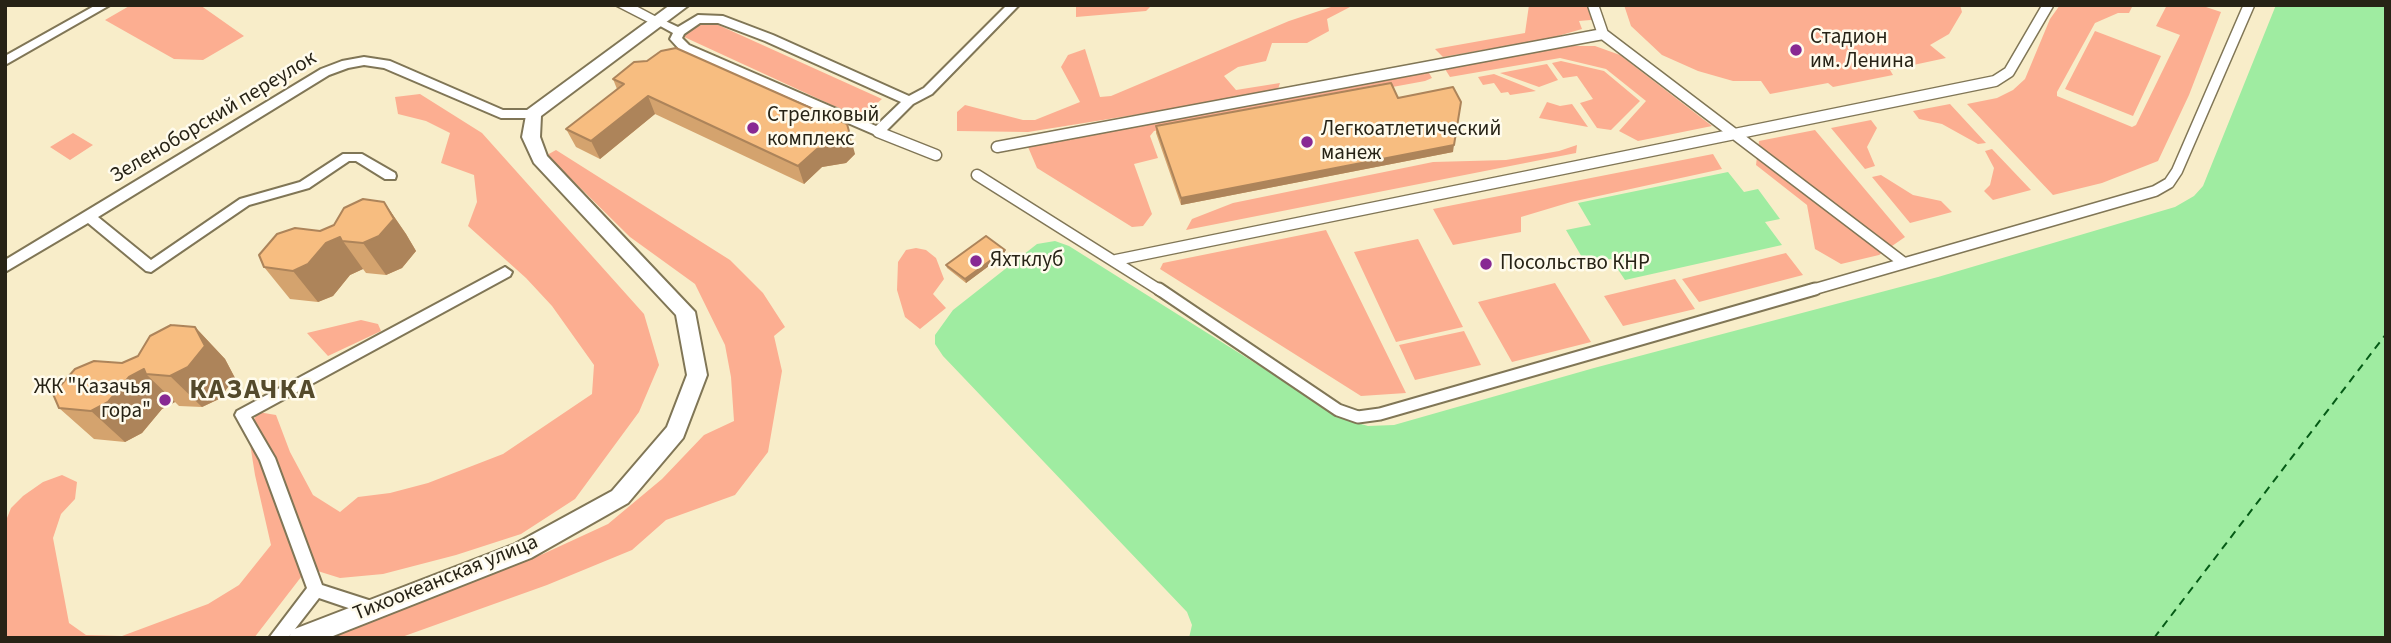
<!DOCTYPE html>
<meta charset="utf-8">
<style>
body{margin:0}
#map{position:relative;width:2391px;height:643px;overflow:hidden;background:#f8edc9;font-family:"Source Sans 3",sans-serif}
canvas{display:block}
.frame{position:absolute;inset:0;border:7px solid #272316;pointer-events:none}
</style>
<div id="map">
<canvas width="2391" height="643"></canvas>
<div class="frame"></div>
</div>
<script>
const ctx = document.querySelector('canvas').getContext('2d');
ctx.lineJoin = 'round';
function fill(path, color) { ctx.fillStyle = color; ctx.fill(path, 'evenodd'); }
const shape = rows => new Path2D(rows.map(r => 'M' + r).join(''));
function trace(path, color, width, dash) { ctx.strokeStyle = color; ctx.lineWidth = width; ctx.lineCap = dash ? 'butt' : 'round'; ctx.setLineDash(dash || []); ctx.stroke(path); }
function label(font, color, halo, rows, align = 'center') {
  ctx.font = font + ' "Source Sans 3",sans-serif'; ctx.lineWidth = 5; ctx.setLineDash([]); ctx.textBaseline = 'middle'; ctx.strokeStyle = halo; ctx.fillStyle = color; for (const [text, x, y, turn = 0] of rows) {
    ctx.save(); ctx.translate(x, y); ctx.rotate((+turn || 0) * Math.PI / 180); ctx.textAlign = isNaN(turn) ? turn : align; if (halo) ctx.strokeText(text, 0, 0); ctx.fillText(text, 0, 0); ctx.restore();
  }
}
const green = shape([
 [131,5,200,5,244,36,203,60,174,59,105,20],
 [1076,5,1152,5,1146,11,1076,17],
 [1337,5,1350,7,1327,19,1329,31,1307,43,1272,43,1266,61,1238,67,1224,76,1236,90,1280,83,1277,92,1028,132,957,131,957,112,965,105,1023,120,1035,120,1080,102,1061,67,1068,55,1085,49,1100,97,1111,96,1289,21],
 [1529,5,1597,5,1602,19,1579,21,1582,29,1551,38,1443,57,1435,49,1525,33],
 [1624,5,1960,5,1962,12,1949,34,1930,45,1946,58,1890,70,1893,75,1833,87,1828,83,1770,94,1761,81,1733,81,1698,71,1662,55,1631,26],
 [2060,5,2133,5,2129,13,2118,13,2095,23,2057,92,2057,96,2132,127,2136,125,2180,35,2156,26,2167,5,2200,5,2221,12,2189,95,2158,161,2102,183,2053,195,1967,104,1997,98,2013,90,2025,79,2050,19],
 [705,19,882,99,860,118,682,36],
 [2095,31,2161,56,2133,116,2065,89],
 [1572,46,1595,46,1620,55,1712,126,1638,141,1619,131,1646,101,1606,69,1560,58,1450,77,1445,69],
 [1561,61,1604,71,1640,101,1611,130,1597,128,1580,103,1593,99,1577,76,1563,78,1552,63],
 [1547,64,1558,80,1539,87,1500,73],
 [1419,73,1429,73,1432,78,1425,81,1154,131,1150,136,1158,158,1134,164,1152,214,1143,226,1132,227,1037,168,1028,147],
 [1494,74,1536,91,1510,95,1508,92,1501,93,1494,83,1483,85,1478,77],
 [420,94,482,133,644,314,659,365,639,412,575,499,521,534,456,555,383,574,340,578,308,568,254,638,5,638,5,523,11,508,23,496,43,482,62,475,77,482,75,499,61,514,53,538,69,623,86,635,122,636,208,604,239,585,271,545,255,475,248,431,258,412,276,415,290,452,313,495,340,512,358,497,390,493,428,483,503,454,592,394,594,365,552,306,526,278,468,226,477,202,474,175,441,163,450,133,426,121,398,114,395,97],
 [1547,102,1560,106,1572,104,1588,127,1539,118],
 [1950,104,1986,143,1978,144,1942,124,1919,119,1913,111],
 [1871,120,1877,128,1867,147,1875,166,1865,169,1831,128],
 [1815,130,1905,237,1879,255,1841,264,1815,249,1807,205,1756,165,1759,141],
 [73,133,93,145,70,160,50,147],
 [1577,145,1576,153,1186,230,1192,219,1233,203,1433,162,1506,160,1559,151],
 [1992,149,2031,190,1993,200,1984,191,1990,185,1994,168,1985,151],
 [556,150,730,260,763,293,785,327,774,336,782,371,768,452,735,495,666,520,632,550,547,585,399,638,317,638,543,554,608,524,662,479,704,435,734,421,731,377,725,345,695,284,630,237,547,155],
 [1713,154,1722,169,1571,202,1521,217,1521,232,1453,245,1433,209],
 [1881,175,1913,195,1941,201,1952,212,1910,223,1872,177],
 [1326,230,1406,393,1361,396,1160,269,1163,263],
 [1418,239,1463,327,1396,342,1354,252],
 [916,248,926,250,936,258,944,279,933,294,946,308,920,329,905,317,897,290,898,262,906,250],
 [1786,253,1803,275,1699,302,1682,279],
 [1675,279,1695,309,1623,326,1604,296],
 [1555,283,1591,342,1512,362,1478,302],
 [361,320,378,324,381,331,328,356,307,333],
 [1464,331,1481,365,1415,380,1399,345]
]);
const water = shape([
 [2276,5,2386,5,2386,638,1189,638,1192,625,1187,612,943,356,935,344,935,335,953,310,1037,244,1055,241,1069,246,1344,419,1368,426,1394,425,1594,368,1938,277,2175,207,2194,196,2203,186],
 [1728,172,1744,192,1758,189,1780,219,1765,222,1782,245,1625,280,1611,259,1586,264,1566,230,1591,225,1578,203]
]);
const ferry = shape([
 [2154,638,2386,334]
]);
const pedestrianFar1 = shape([
 [1593,5,1603,34],
 [878,132,936,155],
 [997,147,1603,34,1904,263],
 [977,175,1161,291],
 [1116,260,1995,81,2009,72,2048,5],
 [1808,291,2155,191,2169,183,2177,171,2249,5]
]);
const pedestrian = shape([
 [1159,289,1338,410,1358,417,1380,414,1815,289]
]);
const minor = shape([
 [96,5,110,5,5,65,5,56,96,5],
 [1007,5,1019,5,932,94,913,104,882,135,878,136,681,51,670,39,673,33,653,22,659,18,678,27,698,15,723,16,773,35,909,96,924,88,1007,5],
 [700,23,718,23,765,41,901,102,876,126,689,45,682,38,684,34,700,23],
 [364,57,390,61,503,110,533,110,539,114,533,118,501,118,384,68,364,65,348,68,329,75,98,217,151,260,240,199,300,182,343,154,362,154,395,173,396,176,395,179,385,179,356,161,349,161,309,188,249,205,151,272,146,271,88,223,5,272,5,260,321,69,342,61,364,57],
 [505,267,512,272,510,276,251,417,275,458,322,585,381,604,383,609,381,614,375,617,319,598,288,638,269,638,307,588,260,460,235,415,237,411,505,267]
]);
const tertiary = shape([
 [615,5,634,5,666,22,659,27,654,25,615,5]
]);
const secondary = shape([
 [670,5,689,5,541,116,540,137,547,156,695,312,707,375,683,438,628,503,531,558,328,638,289,638,292,630,515,544,612,491,667,427,687,375,676,315,534,163,522,137,527,110,670,5]
]);
const wall = shape([
 [613,79,855,154,846,163,822,167,804,184,655,114,600,159,576,147,566,129,617,89],
 [1398,98,1453,152,1181,205,1156,133,1156,126],
 [384,202,406,234,416,251,402,268,386,275,366,273,363,269,350,275,333,296,318,302,290,299,264,267,320,231],
 [1005,250,1005,254,966,283,947,268,946,265],
 [195,327,225,359,235,378,219,399,202,407,179,406,175,402,162,409,142,433,125,442,94,439,59,408,138,356]
]);
const shadedWall = shape([
 [648,96,655,114,600,159,591,141],
 [850,135,855,154,846,163,822,167,804,184,798,166,817,149],
 [1454,145,1453,152,1181,205,1181,198],
 [384,202,406,234,416,251,402,268,386,275,363,243],
 [340,237,363,269,350,275,333,296,318,302,293,271,326,243],
 [1005,250,1005,254,966,283,965,279],
 [195,327,225,359,235,378,219,399,202,407,170,376],
 [144,369,146,374,175,402,162,409,142,433,125,442,91,411,129,377]
]);
const building = shape([
 [676,48,847,124,850,135,841,145,817,149,798,166,648,96,591,141,566,129,624,84,613,79,634,62,647,61,661,51,676,48],
 [1391,83,1398,98,1453,87,1461,102,1454,145,1181,198,1156,126,1391,83],
 [363,199,384,202,394,219,379,236,363,243,342,241,340,237,326,243,308,264,293,271,264,267,259,255,277,234,295,228,320,231,334,225,344,208,363,199],
 [986,236,1005,250,965,279,946,265,986,236],
 [171,325,195,327,205,346,188,367,170,376,146,374,144,369,129,377,108,402,91,411,59,408,53,394,75,369,94,361,122,363,138,356,150,336,171,325]
]);
const markers = [
 [1796,50,7,"#882993"],
 [753,128,7,"#882993"],
 [1307,142,7,"#882993"],
 [976,261,7,"#882993"],
 [1486,264,7,"#882993"],
 [165,400,7,"#882993"]
];
const poiNames = [
 ["Стадион",1810,38],
 ["им. Ленина",1810,62],
 ["Стрелковый",767,116],
 ["комплекс",767,140],
 ["Легкоатлетический",1321,130],
 ["манеж",1321,154],
 ["Яхтклуб",990,261],
 ["Посольство КНР",1500,264],
 ["ЖК \"Казачья",151,388,"right"],
 ["гора\"",151,412,"right"]
];
const streetNames = [
 ["Зеленоборский переулок",214,118,-31],
 ["Тихоокеанская улица",446,579,-22]
];
const districtNames = [
 ["КАЗАЧКА",253,392]
];
fill(green, '#fcae91');
fill(water, '#9feca1');
trace(ferry, '#055b16', 2, [8, 6]);
trace(pedestrianFar1, '#807656', 13);
trace(pedestrian, '#807656', 15);
trace(minor, '#807656', 4);
trace(tertiary, '#807656', 3);
trace(secondary, '#807656', 4);
trace(pedestrianFar1, '#fff', 10);
trace(pedestrian, '#fff', 11);
fill(minor, '#fff');
fill(tertiary, '#fff');
fill(secondary, '#fff');
fill(wall, '#d4a36e');
fill(shadedWall, '#ad845a');
fill(building, '#f7bd80');
trace(building, '#ad845a', 2);
for (const [x, y, r, color] of markers) { const dot = new Path2D(); dot.arc(x, y, r, 0, 2 * Math.PI); ctx.fillStyle = color; ctx.fill(dot); trace(dot, '#fffbec', 2.5); }
label('21px', '#272316', '#fffbec', poiNames, 'left');
label('21px', '#272316', '#fffbec', streetNames);
ctx.letterSpacing = '2px';
label('bold 28px', '#544a2b', '#fffbec', districtNames);
ctx.letterSpacing = '0px';
</script>
